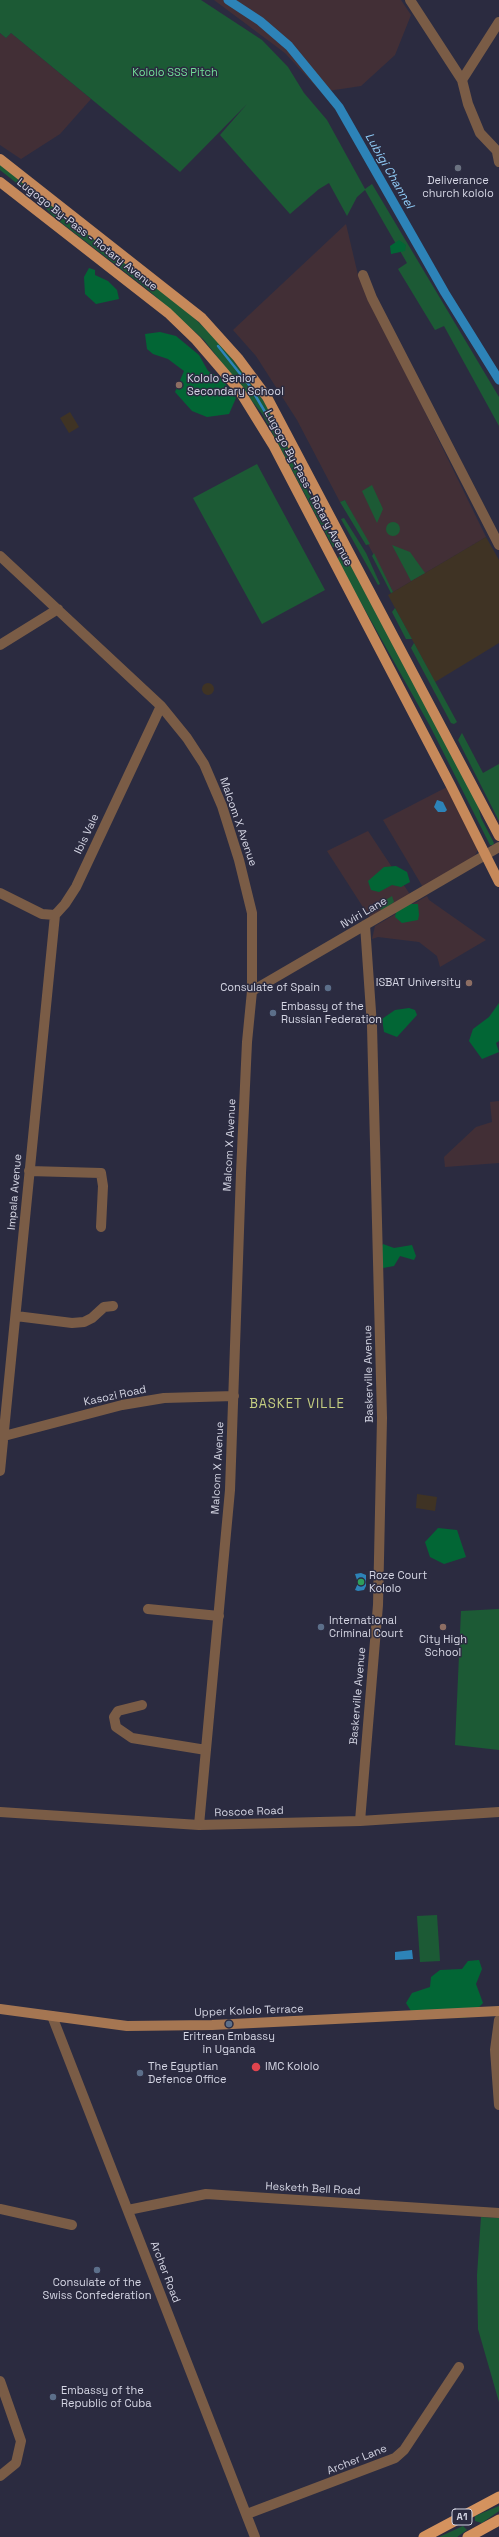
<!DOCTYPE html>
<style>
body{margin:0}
canvas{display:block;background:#2b2b40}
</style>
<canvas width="499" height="2537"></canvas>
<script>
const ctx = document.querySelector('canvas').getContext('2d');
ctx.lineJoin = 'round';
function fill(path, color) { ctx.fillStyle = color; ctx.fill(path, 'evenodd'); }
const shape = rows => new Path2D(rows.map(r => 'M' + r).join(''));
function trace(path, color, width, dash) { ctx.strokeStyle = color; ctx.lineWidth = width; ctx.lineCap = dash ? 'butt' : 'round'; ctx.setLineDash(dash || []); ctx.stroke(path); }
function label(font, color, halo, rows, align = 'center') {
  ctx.font = font + ' "Space Grotesk",sans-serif'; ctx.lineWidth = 3; ctx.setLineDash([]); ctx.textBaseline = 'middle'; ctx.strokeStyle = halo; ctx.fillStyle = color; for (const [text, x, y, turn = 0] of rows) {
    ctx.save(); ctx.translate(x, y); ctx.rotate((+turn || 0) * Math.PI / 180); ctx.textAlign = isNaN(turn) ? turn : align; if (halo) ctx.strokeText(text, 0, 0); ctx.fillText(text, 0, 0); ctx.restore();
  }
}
const commercial = shape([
 [214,0,401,0,411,15,395,55,361,86,321,92,285,53],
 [0,33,6,38,11,33,91,99,60,134,21,159,0,145],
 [346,224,358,275,486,537,393,592,345,500,340,502,297,420,256,356,233,330],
 [447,787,477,847,477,852,472,860,424,889,383,820],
 [368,831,411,896,370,918,327,851],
 [427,896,429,900,486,940,440,967,437,956,419,942,378,937,372,939,375,926],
 [499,1101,499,1163,445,1167,444,1157,476,1127,492,1122,490,1102]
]);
const industrial = shape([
 [70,412,79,427,69,433,60,418],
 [486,537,499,560,499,643,435,682,388,595],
 '202 689a6 6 0 1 1 12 0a6 6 0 1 1-12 0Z',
 [417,1494,437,1497,435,1511,416,1508]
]);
const green = shape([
 [0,0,201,0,262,40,288,67,304,93,327,120,365,189,372,184,499,397,499,426,444,326,435,330,398,269,407,263,365,190,357,197,347,216,329,183,319,189,290,214,220,135,247,104,180,172,11,33,6,38,0,33],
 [0,164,191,315,221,344,265,403,289,446,296,468,337,547,333,547,263,415,204,340,146,288,54,217,38,200,0,170],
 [257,464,325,590,262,624,193,498],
 [372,485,383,509,377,523,362,491],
 [345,500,347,504,370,544,366,545,340,502],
 [344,518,366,553,380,584,378,585,341,519],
 '386 529a7 7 0 1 1 14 0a7 7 0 1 1-14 0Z',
 [392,545,410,552,425,573,411,581],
 [343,551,477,802,481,818,494,843,493,845,490,845,430,726,337,560],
 [374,553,393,592,391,593,372,556],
 [395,608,412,639,406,639,392,612],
 [414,643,457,722,454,724,451,723,411,648],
 [462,733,483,773,499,764,499,821,458,740],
 [392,896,394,902,383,911,376,906],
 [499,1609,499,1750,455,1745,461,1611],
 [437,1915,440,1961,420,1962,417,1916],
 [481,2217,499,2218,499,2402,478,2329,477,2275],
 [499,2506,499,2511,482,2523,475,2521,475,2516],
 [463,2526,467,2530,457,2537,439,2537]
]);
const forest = shape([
 [399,240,406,245,405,251,391,254,390,246],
 [89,268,95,270,95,275,108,281,117,290,119,299,96,304,85,294,84,277],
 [160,332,176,336,199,355,208,371,222,379,236,398,229,414,207,417,192,411,175,392,184,371,168,359,153,354,147,349,145,334],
 [396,866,407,872,410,882,401,887,392,885,379,892,371,890,368,881,384,867],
 [410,904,418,904,419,915,418,920,402,923,395,917,396,912],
 [499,1003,499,1041,496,1043,499,1052,482,1059,469,1041,473,1029,489,1017],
 [409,1008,415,1010,417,1015,397,1037,384,1032,382,1019,395,1010],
 [383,1244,394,1248,412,1245,416,1256,414,1260,400,1256,394,1266,383,1268,380,1249],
 [438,1528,457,1530,466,1557,444,1564,430,1557,425,1542],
 [479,1960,482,1969,476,1984,483,2003,469,2017,460,2018,448,2009,411,2011,406,2003,412,1993,430,1987,431,1977,440,1970,462,1969,468,1961]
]);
const water = shape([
 [437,800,443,802,447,810,445,812,438,812,434,807],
 [361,1573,366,1575,366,1586,364,1590,358,1591,355,1590,358,1583,355,1574],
 [412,1950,413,1959,395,1960,395,1952]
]);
const stream = shape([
 [218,346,249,385,277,432]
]);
const canal = shape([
 [228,0,260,21,289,46,339,107,445,293,499,380]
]);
const minor = shape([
 [410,0,462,80,468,104,480,133,499,153],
 [462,80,499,22],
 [497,152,499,162],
 [363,275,372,298,499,545],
 [0,556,161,706,187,738,204,764,222,806,239,860,252,913,252,991,247,1042,241,1173,230,1490,199,1825],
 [0,645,58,609],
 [0,893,42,914,55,915,65,904,76,887,161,706],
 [252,991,499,847],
 [29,1171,101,1173,103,1186,101,1227],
 [16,1316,72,1323,84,1322,92,1318,104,1307,113,1306],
 [4,1436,122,1405,164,1398,234,1396],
 [0,1471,55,915],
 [148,1609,219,1616],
 [142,1705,118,1711,114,1717,116,1727,132,1738,206,1750],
 [0,1812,199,1825,360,1821,499,1812],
 [360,1821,378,1605,382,1418,372,1026,365,925],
 [52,2016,255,2537],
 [499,2020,495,2050,499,2105],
 [0,2209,72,2225],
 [128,2210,206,2194,499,2213],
 [0,2381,21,2441,16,2463,0,2476],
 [247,2514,395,2458,404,2450,459,2367]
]);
const secondary = shape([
 [0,2009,127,2026,212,2025,499,2011]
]);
const primary = shape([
 [0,159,202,318,238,358,267,397,499,836],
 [0,182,168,313,196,340,239,390,273,445,451,786,499,882]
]);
const trunk = shape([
 [424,2537,499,2497],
 [468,2537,499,2520]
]);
const markers = [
 [458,168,4,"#6b7280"],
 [179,385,4,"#8d6e63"],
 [469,983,4,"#8d6e63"],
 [328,988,4,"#5c6f8a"],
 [273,1013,4,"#5c6f8a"],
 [361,1582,4,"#2e9e5b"],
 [321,1627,4,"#5c6f8a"],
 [443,1627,4,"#8d6e63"],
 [229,2024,4,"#5c6f8a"],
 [256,2067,5,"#e0444e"],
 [140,2073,4,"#5c6f8a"],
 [97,2270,4,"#5c6f8a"],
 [53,2397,4,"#5c6f8a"]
];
const shields = [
 [462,2517,20]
];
const shieldNames = [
 ["A1",462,2517]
];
const parkNames = [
 ["Kololo SSS Pitch",175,73]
];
const poiNames = [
 ["Deliverance",458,181,"center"],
 ["church kololo",458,194,"center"],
 ["Kololo Senior",187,379],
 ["Secondary School",187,392],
 ["ISBAT University",461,983,"right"],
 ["Consulate of Spain",320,988,"right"],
 ["Embassy of the",281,1007],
 ["Russian Federation",281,1020],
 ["Roze Court",369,1576],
 ["Kololo",369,1589],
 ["International",329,1621],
 ["Criminal Court",329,1634],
 ["City High",443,1640,"center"],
 ["School",443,1653,"center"],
 ["Eritrean Embassy",229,2037,"center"],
 ["in Uganda",229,2050,"center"],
 ["The Egyptian",148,2067],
 ["Defence Office",148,2080],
 ["IMC Kololo",265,2067],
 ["Consulate of the",97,2283,"center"],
 ["Swiss Confederation",97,2296,"center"],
 ["Embassy of the",61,2391],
 ["Republic of Cuba",61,2404]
];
const streetNames = [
 ["Lugogo By-Pass - Rotary Avenue",87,235,38],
 ["Lugogo By-Pass - Rotary Avenue",308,488,62],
 ["Malcom X Avenue",238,822,71],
 ["Ibis Vale",87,834,-65],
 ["Nviri Lane",364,913,-30],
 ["Malcom X Avenue",230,1145,-87],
 ["Impala Avenue",15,1192,-85],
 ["Baskerville Avenue",369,1374,-91],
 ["Kasozi Road",115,1396,-12],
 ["Malcom X Avenue",218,1468,-87],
 ["Baskerville Avenue",358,1696,-85],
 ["Roscoe Road",249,1812,-2],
 ["Upper Kololo Terrace",249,2011,-2],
 ["Hesketh Bell Road",313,2189,3],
 ["Archer Road",165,2272,69],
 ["Archer Lane",357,2460,-22]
];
const waterNames = [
 ["Lubigi Channel",389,171,60]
];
const quarterNames = [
 ["BASKET VILLE",297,1404]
];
fill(commercial, '#422f36');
fill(industrial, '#3f3324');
fill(green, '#1c5a35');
fill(forest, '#026635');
fill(water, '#2d83b8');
trace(stream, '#2d83b8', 2.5);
trace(canal, '#2d83b8', 9);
trace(minor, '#7a5c46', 10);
trace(secondary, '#a57652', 10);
trace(primary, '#c6895a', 10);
trace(trunk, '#d4925e', 11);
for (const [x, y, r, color] of markers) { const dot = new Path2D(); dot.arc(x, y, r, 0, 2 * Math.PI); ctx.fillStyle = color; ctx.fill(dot); trace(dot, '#2b2b40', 1.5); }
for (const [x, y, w] of shields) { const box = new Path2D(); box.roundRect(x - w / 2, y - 8, w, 16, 3); ctx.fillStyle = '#2b2b40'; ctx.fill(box); trace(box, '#d4d5e3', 1); }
label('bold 10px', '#d4d5e3', null, shieldNames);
label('11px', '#71df97', '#2b2b40', parkNames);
label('11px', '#d4d5e3', '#2b2b40', poiNames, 'left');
label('11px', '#d4d5e3', '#2b2b40', streetNames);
label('italic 12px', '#90ccf7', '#2b2b40', waterNames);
ctx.letterSpacing = '1px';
label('13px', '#c5ce81', '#2b2b40', quarterNames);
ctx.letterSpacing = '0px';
</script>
